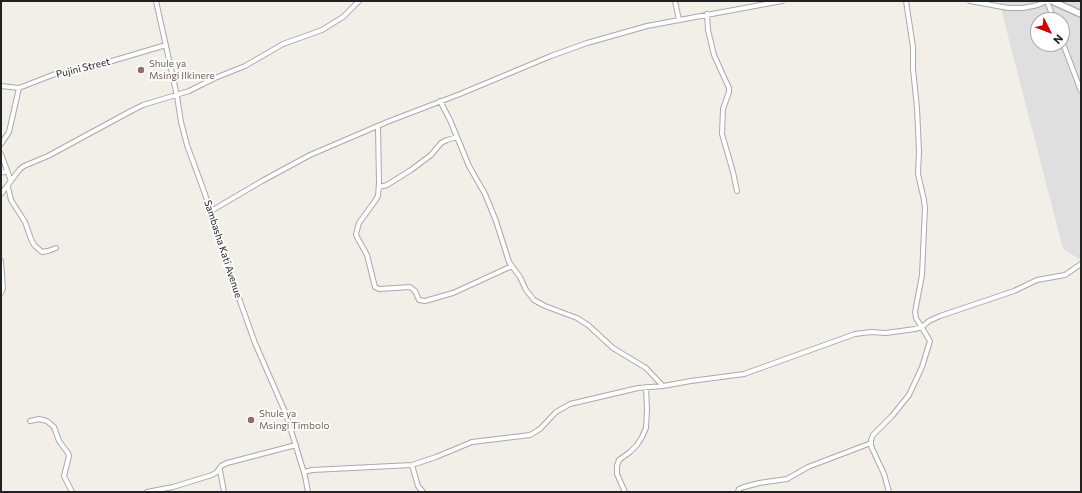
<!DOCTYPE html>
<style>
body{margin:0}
#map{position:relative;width:1082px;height:493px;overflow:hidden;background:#f2efe9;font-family:Commissioner,sans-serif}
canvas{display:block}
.frame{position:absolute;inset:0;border:2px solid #222;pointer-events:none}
.north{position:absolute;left:1030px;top:12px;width:40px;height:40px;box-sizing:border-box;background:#fff;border:1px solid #a7a7a7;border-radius:50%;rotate:132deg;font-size:11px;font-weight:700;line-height:16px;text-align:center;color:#222}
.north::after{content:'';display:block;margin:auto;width:14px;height:18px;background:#d40000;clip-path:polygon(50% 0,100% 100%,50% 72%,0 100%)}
</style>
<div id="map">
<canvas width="1082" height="493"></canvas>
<div class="frame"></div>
<div class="north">N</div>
</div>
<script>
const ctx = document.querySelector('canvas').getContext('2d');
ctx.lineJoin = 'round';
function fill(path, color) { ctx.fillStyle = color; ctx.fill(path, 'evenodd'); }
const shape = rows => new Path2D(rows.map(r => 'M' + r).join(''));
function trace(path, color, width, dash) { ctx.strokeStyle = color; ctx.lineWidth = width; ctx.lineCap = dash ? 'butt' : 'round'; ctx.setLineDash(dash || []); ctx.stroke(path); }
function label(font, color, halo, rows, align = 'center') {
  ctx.font = font + ' Commissioner,sans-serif'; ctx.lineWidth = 3.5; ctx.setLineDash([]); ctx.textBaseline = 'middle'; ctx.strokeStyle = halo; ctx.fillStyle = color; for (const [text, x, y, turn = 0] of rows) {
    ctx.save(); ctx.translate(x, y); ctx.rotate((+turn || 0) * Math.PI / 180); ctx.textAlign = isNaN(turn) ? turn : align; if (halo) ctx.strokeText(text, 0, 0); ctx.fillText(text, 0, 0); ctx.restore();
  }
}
const residential = shape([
 [999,1,1081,1,1081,260,1063,249],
 [1038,20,1062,20,1062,44,1038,44]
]);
const minor = shape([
 [156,1,177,96,181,122,187,145,205,194,222,251,255,343,286,414,305,476,308,492],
 [675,1,679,20],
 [970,1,1008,8,1023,8,1038,5,1044,2],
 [1047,1,1054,20],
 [707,14,708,30,714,55,729,88,729,92,723,109,722,134,733,172,737,191],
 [1062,41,1081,91],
 [1,86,19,88,55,74,85,69,166,45],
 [440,101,450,120,469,166,485,194,496,221,509,262,520,277,526,290,534,300,545,306,577,318,588,325,613,348,646,368,663,386],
 [378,127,379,183,378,196,375,201,359,223,356,234,357,237,367,255,375,287,379,289,410,287,415,291,419,300,425,301,453,293,512,266],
 [1,144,9,132,19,88],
 [1,154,11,181],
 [1,173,7,171],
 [8,187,11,200,25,222,31,239,34,245,42,252,48,251,56,248],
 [379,187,387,185,411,170,431,155,441,143,447,140,457,137],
 [1,194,20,169,24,166,48,156,131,111,143,105,189,91,215,78,245,66,283,44,322,30,343,17,359,1],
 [211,211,262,181,310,155,387,122,460,94,551,56,587,43,647,26,782,1],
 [1,261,3,289,1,293],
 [30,421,39,419,47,421,54,427,59,441,68,453,69,456,64,476,72,492],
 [412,465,418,486,423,492],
 [220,470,224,492],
 [304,472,312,470,412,465,436,457,472,442,530,435,540,429,556,412,570,404,638,388,663,386,691,381,744,374,855,334,871,332,886,333,915,329,922,327,929,321,940,316,1014,291,1037,280,1065,275,1081,264],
 [147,492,173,487,212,475,217,472,221,466,227,463,296,445],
 [625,492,617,474,617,466,619,460,630,452,637,445,642,437,646,428,647,410,646,387],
 [738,492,739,489,744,487,759,483,787,479,808,467,871,443],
 [889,492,884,474,871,446,871,440,873,435,892,416,909,395,922,367,930,341,916,318,915,312,922,275,925,208,924,200,918,174,919,151,917,108,913,69,913,47,906,1]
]);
const tertiary = shape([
 [1052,1,1081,14]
]);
const markers = [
 [141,70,4,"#8d6e63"],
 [251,420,4,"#8d6e63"]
];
const educationNames = [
 ["Shule ya",149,64],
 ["Msingi Ilkinere",149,76],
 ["Shule ya",259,414],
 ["Msingi Timbolo",259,426]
];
const streetNames = [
 ["Pujini Street",83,68,-14],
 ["Sambasha Kati Avenue",223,249,72]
];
fill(residential, '#e0dfdf');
trace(minor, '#a9a9a9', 6);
trace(tertiary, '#a9a9a9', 8);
trace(minor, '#fff', 4);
trace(tertiary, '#fff', 5.5);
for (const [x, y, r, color] of markers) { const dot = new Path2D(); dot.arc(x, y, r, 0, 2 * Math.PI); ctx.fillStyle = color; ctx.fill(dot); trace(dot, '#fff', 1.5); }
label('10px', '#785e54', '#fff', educationNames, 'left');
label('10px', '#222', '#fff', streetNames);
</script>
